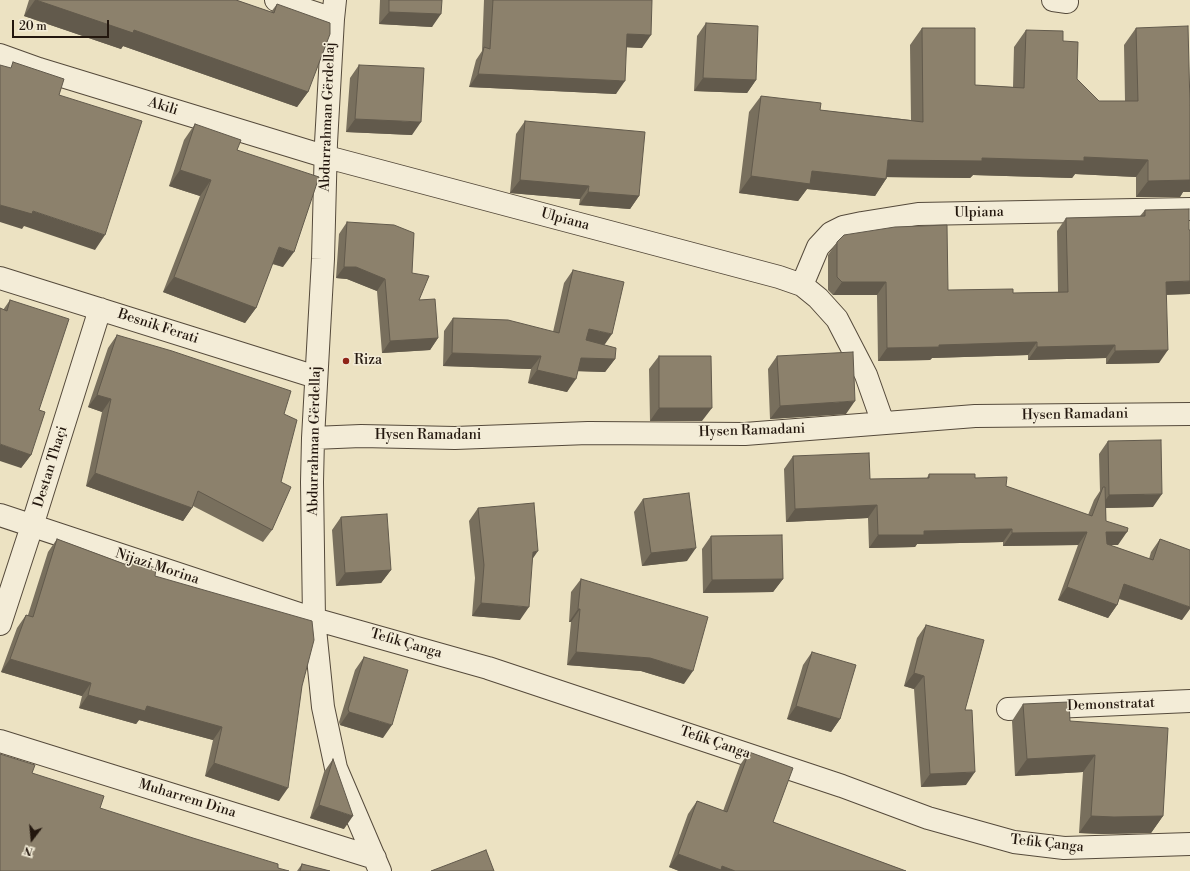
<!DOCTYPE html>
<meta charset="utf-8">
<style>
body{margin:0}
#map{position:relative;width:1190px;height:871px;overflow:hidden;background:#ece2c2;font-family:"Libre Bodoni",serif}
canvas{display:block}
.north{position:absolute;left:12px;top:819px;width:40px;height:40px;-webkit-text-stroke:3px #f3ecd7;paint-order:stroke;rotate:196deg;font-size:11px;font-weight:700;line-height:16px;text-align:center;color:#23170e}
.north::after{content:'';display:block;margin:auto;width:14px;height:18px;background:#23170e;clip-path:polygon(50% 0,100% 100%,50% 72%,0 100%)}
.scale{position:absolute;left:12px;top:20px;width:97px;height:18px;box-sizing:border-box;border:2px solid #23170e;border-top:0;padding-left:5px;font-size:12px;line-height:14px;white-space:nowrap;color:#23170e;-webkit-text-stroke:3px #f3ecd7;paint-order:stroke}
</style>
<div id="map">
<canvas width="1190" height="871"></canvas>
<div class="north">N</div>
<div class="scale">20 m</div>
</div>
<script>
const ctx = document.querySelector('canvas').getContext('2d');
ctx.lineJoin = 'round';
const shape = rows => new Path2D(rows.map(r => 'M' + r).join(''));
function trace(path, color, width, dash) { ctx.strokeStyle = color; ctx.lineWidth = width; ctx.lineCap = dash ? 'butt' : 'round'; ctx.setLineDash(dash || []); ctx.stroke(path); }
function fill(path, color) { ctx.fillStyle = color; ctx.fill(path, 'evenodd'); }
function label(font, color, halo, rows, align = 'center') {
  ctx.font = font + ' "Libre Bodoni",serif'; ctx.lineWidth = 3; ctx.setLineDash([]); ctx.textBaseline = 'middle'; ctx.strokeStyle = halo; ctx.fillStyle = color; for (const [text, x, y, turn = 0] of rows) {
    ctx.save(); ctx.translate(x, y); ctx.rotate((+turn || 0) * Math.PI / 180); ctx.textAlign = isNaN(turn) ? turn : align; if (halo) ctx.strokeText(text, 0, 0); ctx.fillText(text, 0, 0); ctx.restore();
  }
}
const minor = shape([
 [276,0,333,19],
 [335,0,333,19,326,143,323,259,313,438,312,482,314,619,323,707,336,768,380,871],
 [1053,0,1067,2],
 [0,55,39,69,327,157,779,277,802,285,818,298,837,319,866,375,883,423],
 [0,278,316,377],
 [802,285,818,247,831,233,843,227,862,223,918,214,1190,209],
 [313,438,361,436,455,438,588,433,745,434,975,416,1190,414],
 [0,515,314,619,488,668,842,786,928,818,1014,842,1064,848,1190,844],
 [0,624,32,526,100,309],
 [1008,709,1190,701],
 [0,741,375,858]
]);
const wall = shape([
 [29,0,236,0,271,12,277,4,308,92,297,107,123,46,121,49,24,16],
 [380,0,442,0,432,27,379,24],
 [484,0,652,0,642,48,627,47,616,94,469,87,476,60,482,51],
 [706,23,756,80,747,93,694,91,697,36],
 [922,28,975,85,1013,87,1014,47,1026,30,1063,41,1077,79,1099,101,1125,101,1124,45,1136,28,1190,106,1190,192,1183,192,1180,197,1136,197,1136,177,1075,174,1072,178,973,175,970,178,887,177,886,179,875,196,807,189,798,201,739,193,749,112,761,96,820,110,911,120,910,45],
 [359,65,412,135,346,132,350,78],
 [525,121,639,196,630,209,579,205,580,199,510,193,516,134],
 [195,124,237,150,283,267,272,264,256,308,245,323,163,292,200,196,169,186,184,140],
 [1145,210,1190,294,1166,295,1159,363,1106,364,1106,358,1028,360,1028,355,932,358,930,360,878,361,877,295,833,295,828,290,828,255,837,242,948,290,1013,293,1058,292,1057,231,1066,218,1140,216],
 [347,222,412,273,419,300,438,338,430,350,382,353,377,291,347,279,336,278,339,234],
 [573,270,604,345,615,359,605,372,578,371,567,392,528,383,531,369,443,366,444,331,453,318,553,332,564,283],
 [10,300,39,410,31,455,21,468,3,310],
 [117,335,284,414,281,482,272,530,263,542,193,506,183,521,86,486,102,412,88,407,108,348],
 [659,356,702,421,650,421,649,369],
 [777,356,846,414,770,419,768,369],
 [1108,441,1153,507,1106,508,1106,521,1118,545,1109,545,1149,559,1151,552,1160,539,1182,620,1119,599,1117,605,1108,618,1058,600,1078,545,1003,546,1003,542,917,544,915,547,869,548,868,518,786,522,784,469,793,456,870,479,927,478,929,474,975,478,1006,486,1088,515,1094,500,1100,491,1099,454],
 [643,499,687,561,642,566,634,512],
 [478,508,520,620,472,616,475,578,469,521],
 [341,517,391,570,381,583,336,586,332,530],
 [711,536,783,579,773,592,703,593,702,549],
 [57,539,125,564,128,560,155,576,302,686,279,801,205,776,213,740,139,720,136,724,79,708,82,696,1,672,17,628,26,615,28,615,48,552],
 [581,579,684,684,641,671,567,665,571,622,569,622,571,592],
 [926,625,965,710,966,785,921,787,914,689,904,686,917,638],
 [812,652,840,719,831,732,787,719,803,665],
 [364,657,383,738,340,725,339,722,355,670],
 [1023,704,1070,721,1163,816,1151,833,1102,834,1079,833,1083,772,1015,776,1012,721],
 [749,752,773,822,906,871,679,871,669,867,688,814,697,801,723,811,740,765],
 [333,759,344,829,310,818,324,772],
 [302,864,330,871,297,871]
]);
const shadedWall = shape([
 [35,0,134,30,308,92,297,107,123,46,121,49,24,16],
 [389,12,441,14,432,27,379,24],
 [627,34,651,35,642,48,619,47],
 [478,74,625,81,616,94,469,87],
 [703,78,756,80,747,93,694,91],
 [355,119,421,122,412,135,346,132],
 [1084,157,1148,160,1136,177,1075,174,1072,178,973,175,970,178,877,177,888,160,982,158],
 [180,170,211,180,200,196,169,186],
 [812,171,886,179,875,196,807,189,798,201,739,193,751,176],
 [1190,177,1190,192,1183,192,1180,197,1136,197,1148,181],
 [520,180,589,186,580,199,510,193],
 [588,192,639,196,630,209,579,205],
 [0,205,33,211,105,235,95,250,24,226,22,229,0,222],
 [279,247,294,252,283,267,268,262],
 [344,267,356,267,385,279,377,291,347,279,336,278],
 [174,277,256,308,245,323,163,292],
 [1190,281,1190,294,1157,295,1166,282],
 [842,282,886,282,877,295,833,295],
 [589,329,612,334,603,347,580,342],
 [438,338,430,350,382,353,390,341],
 [1037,342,1028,355,932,358,930,360,878,361,887,348,939,345],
 [1115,345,1106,358,1028,360,1037,347],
 [1168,350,1159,363,1106,364,1115,351],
 [452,353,541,356,531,369,443,366],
 [581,358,615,359,605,372,572,371],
 [537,370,576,379,567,392,528,383],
 [97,395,111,399,102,412,88,407],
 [855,401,846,414,770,419,780,406],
 [659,408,712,408,702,421,650,421],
 [0,444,31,455,21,468,0,461],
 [95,473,192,508,183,521,86,486],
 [1162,494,1153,507,1100,508,1109,495],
 [877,505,868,518,786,522,795,509],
 [1012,529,1003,542,917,544,915,547,869,548,878,535,924,531],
 [1087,532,1078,545,1003,546,1012,533],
 [1106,532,1127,532,1118,545,1097,545],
 [696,548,687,561,642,566,651,553],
 [538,551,529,564,533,552],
 [391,570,381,583,336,586,345,573],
 [783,579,773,592,703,593,712,580],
 [1124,584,1190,607,1190,609,1182,620,1115,597],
 [1067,587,1117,605,1108,618,1058,600],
 [481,603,529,607,520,620,472,616],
 [578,609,580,609,571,622,569,622],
 [576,652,650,658,693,671,684,684,641,671,567,665],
 [10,659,91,683,82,696,1,672],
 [914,673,924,676,914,689,904,686],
 [88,695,147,706,222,727,213,740,139,720,136,724,79,708],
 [796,706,840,719,831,732,787,719],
 [349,712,392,725,383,738,340,725],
 [1095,755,1083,772,1015,776,1027,759],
 [214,763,288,788,279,801,205,776],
 [975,772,966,785,921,787,930,774],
 [319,805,353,816,344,829,310,818],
 [1091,816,1163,816,1151,833,1102,834,1079,833],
 [678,854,722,866,735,871,679,871,669,867]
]);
const building = shape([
 [36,0,236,0,274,13,277,4,330,23,330,34,308,92,134,30,133,33,36,0],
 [389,0,442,0,441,14,389,12,389,0],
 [493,0,652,0,651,35,627,34,625,81,478,74,484,47,490,49,493,0],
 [706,23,758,26,756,80,703,78,706,23],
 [1188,26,1190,106,1190,180,1148,181,1148,160,1084,157,1084,161,982,158,982,161,888,160,886,179,812,171,810,184,751,176,761,96,821,103,820,110,923,122,922,28,975,28,975,85,1024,88,1026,30,1063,31,1063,41,1078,42,1077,79,1099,101,1138,101,1136,28,1188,26],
 [13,62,64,79,59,95,142,121,105,235,33,211,32,214,0,205,0,65,11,68,13,62],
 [359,65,424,68,421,122,355,119,359,65],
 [525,121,645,132,639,196,588,192,589,186,520,180,525,121],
 [195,124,241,140,237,150,319,177,294,252,279,247,256,308,174,277,211,180,180,170,195,124],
 [1189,209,1189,230,1190,230,1190,281,1166,282,1168,350,1115,351,1115,345,1037,347,1037,342,939,345,939,347,887,348,886,282,842,282,837,277,837,242,844,235,895,227,947,225,948,290,1013,289,1013,293,1068,292,1066,218,1145,216,1145,210,1189,209],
 [347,222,394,225,414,233,412,273,429,276,419,300,435,299,438,338,390,341,385,279,356,267,344,267,347,222],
 [573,270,624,282,612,334,589,329,586,340,616,348,615,359,581,358,576,379,537,370,541,356,452,353,453,318,508,320,559,333,573,270],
 [10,300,69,319,39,410,45,412,31,455,0,444,0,308,7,311,10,300],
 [117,335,172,351,291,391,284,414,297,420,281,482,291,487,272,530,198,491,192,508,95,473,111,399,97,395,117,335],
 [853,352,855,401,780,406,777,356,853,352],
 [659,356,711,356,712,408,659,408,659,356],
 [1161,440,1162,494,1109,495,1108,441,1161,440],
 [869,453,870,479,929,478,929,474,975,474,975,478,1007,477,1006,486,1092,516,1103,487,1105,487,1106,521,1128,528,1127,532,1106,532,1107,544,1153,560,1160,539,1190,550,1190,607,1124,584,1117,605,1067,587,1087,532,1012,533,1012,529,924,531,924,535,878,535,877,505,795,509,793,456,869,453],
 [689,493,696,548,651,553,643,499,689,493],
 [534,503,538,551,533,552,529,607,481,603,484,565,478,508,534,503],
 [387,514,391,570,345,573,341,517,387,514],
 [782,535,783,579,712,580,711,536,782,535],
 [57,539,127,565,128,560,156,568,155,576,312,621,314,640,302,686,288,788,214,763,222,727,147,706,145,711,88,695,91,683,10,659,26,615,33,617,57,539],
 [581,579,708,617,693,671,650,658,576,652,580,609,578,609,581,579],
 [926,625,984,640,965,710,972,710,975,772,930,774,924,676,914,673,926,625],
 [812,652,856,665,840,719,796,706,812,652],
 [364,657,408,670,392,725,349,712,348,709,364,657],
 [1069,702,1070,721,1168,728,1163,816,1114,817,1091,816,1095,755,1027,759,1023,704,1069,702],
 [749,752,793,768,773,822,906,871,735,871,722,866,721,870,678,854,697,801,727,812,749,752],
 [0,754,35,765,32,773,104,796,100,808,193,838,278,864,278,868,289,871,0,871,0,754],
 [333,759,353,816,319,805,333,759],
 [486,850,494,871,431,871,486,850],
 [302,864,330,871,300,871,302,864]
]);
const markers = [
 [346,361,4,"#8f2418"]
];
const streetNames = [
 ["Akili",163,107,17],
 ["Abdurrahman Gërdellaj",328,117,-88],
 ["Ulpiana",979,213,-1],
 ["Ulpiana",565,220,15],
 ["Besnik Ferati",158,327,18],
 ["Hysen Ramadani",1075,415,-1],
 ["Hysen Ramadani",752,431,-2],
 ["Hysen Ramadani",428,436],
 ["Abdurrahman Gërdellaj",315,441,-89],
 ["Destan Thaçi",51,467,-73],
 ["Nijazi Morina",157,567,18],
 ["Tefik Çanga",406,644,16],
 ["Demonstratat",1111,705,-2],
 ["Tefik Çanga",715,743,19],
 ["Muharrem Dina",187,799,17],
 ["Tefik Çanga",1047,844,6]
];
const poiNames = [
 ["Riza",354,361]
];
trace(minor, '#554a3b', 24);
trace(minor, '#f3ecd7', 22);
fill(wall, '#786f5d');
fill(shadedWall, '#625a4c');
fill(building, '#8c816c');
trace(building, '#625a4c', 1);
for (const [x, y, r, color] of markers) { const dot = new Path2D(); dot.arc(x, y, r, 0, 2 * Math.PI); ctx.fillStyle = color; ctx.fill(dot); trace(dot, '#f3ecd7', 1.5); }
label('14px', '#23170e', '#f3ecd7', streetNames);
label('14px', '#23170e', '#f3ecd7', poiNames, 'left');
</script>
